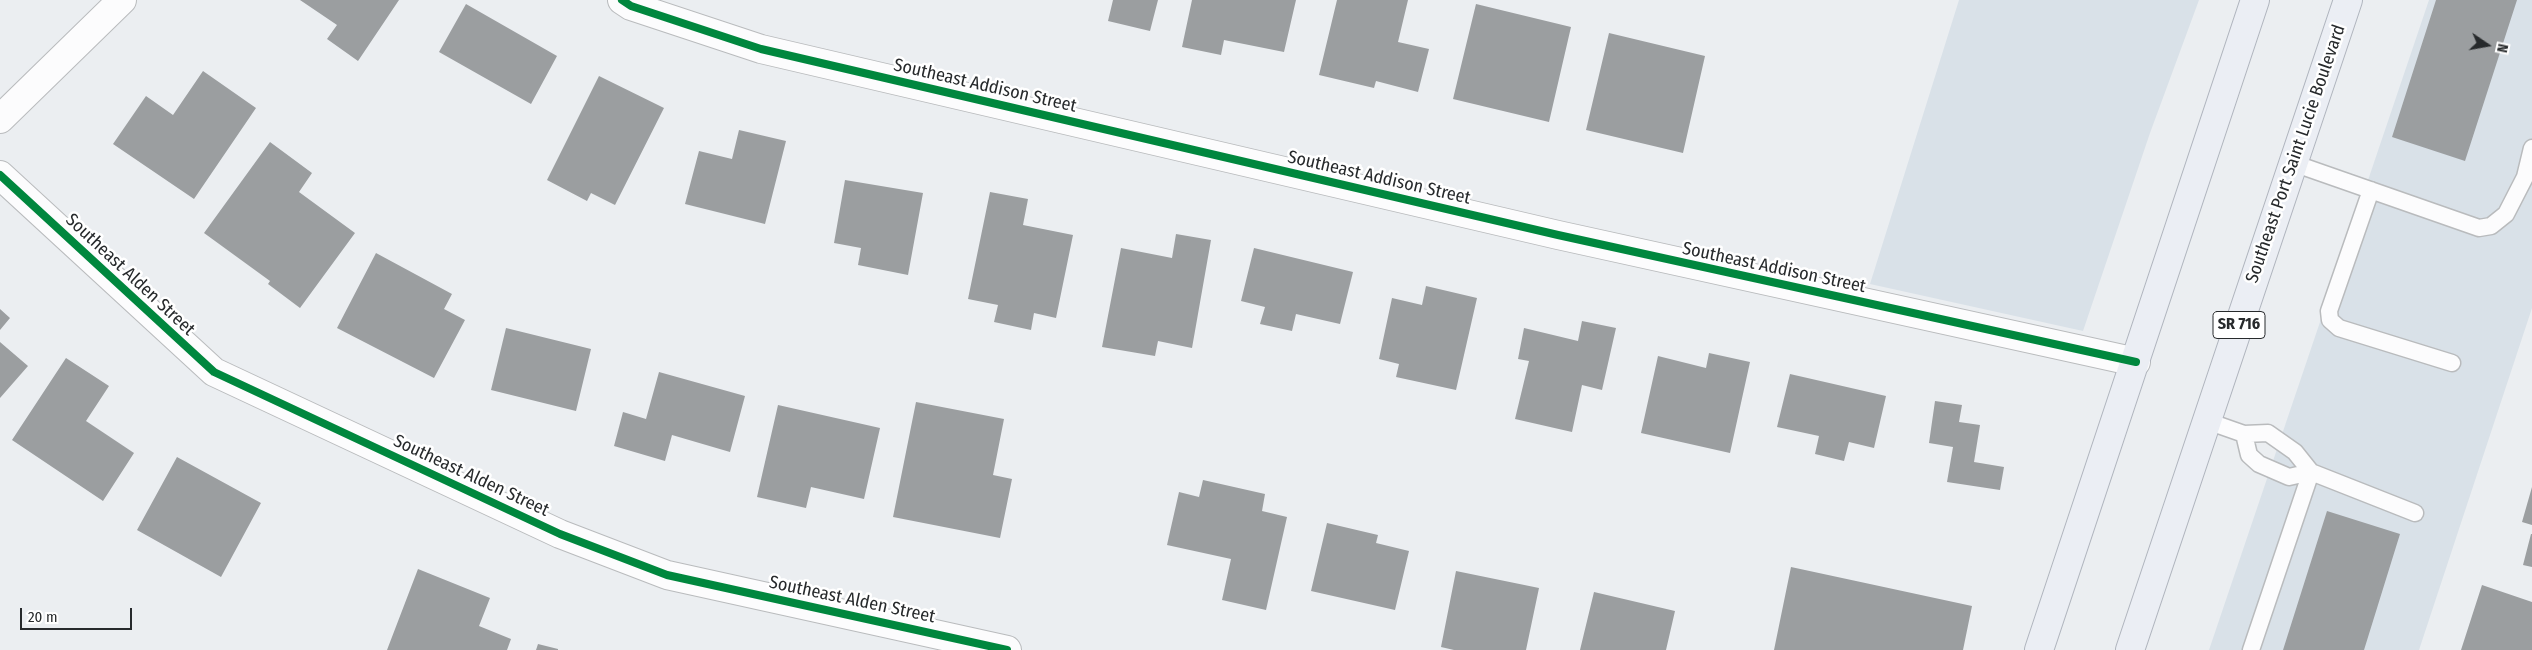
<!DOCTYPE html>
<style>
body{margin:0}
#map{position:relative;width:2532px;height:650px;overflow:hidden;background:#ebeef1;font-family:"Fira Sans Condensed",sans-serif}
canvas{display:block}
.north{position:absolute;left:2462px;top:20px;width:50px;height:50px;-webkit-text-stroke:4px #fff;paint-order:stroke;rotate:102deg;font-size:14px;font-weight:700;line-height:20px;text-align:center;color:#272a2c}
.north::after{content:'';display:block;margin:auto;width:18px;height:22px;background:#272a2c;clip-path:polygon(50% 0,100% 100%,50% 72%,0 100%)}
.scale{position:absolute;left:20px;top:608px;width:112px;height:22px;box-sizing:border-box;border:2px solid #272a2c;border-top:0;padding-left:6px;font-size:15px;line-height:18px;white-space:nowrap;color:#272a2c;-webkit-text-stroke:4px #fff;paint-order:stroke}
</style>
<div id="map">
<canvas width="2532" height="650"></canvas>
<div class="north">N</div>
<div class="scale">20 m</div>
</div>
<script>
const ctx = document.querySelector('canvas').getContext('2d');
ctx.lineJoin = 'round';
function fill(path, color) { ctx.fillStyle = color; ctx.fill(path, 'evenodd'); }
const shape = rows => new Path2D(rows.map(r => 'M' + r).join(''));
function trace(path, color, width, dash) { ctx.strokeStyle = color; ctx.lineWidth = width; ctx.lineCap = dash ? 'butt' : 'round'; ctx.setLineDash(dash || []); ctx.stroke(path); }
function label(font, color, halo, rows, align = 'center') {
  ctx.font = font + ' "Fira Sans Condensed",sans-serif'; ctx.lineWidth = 5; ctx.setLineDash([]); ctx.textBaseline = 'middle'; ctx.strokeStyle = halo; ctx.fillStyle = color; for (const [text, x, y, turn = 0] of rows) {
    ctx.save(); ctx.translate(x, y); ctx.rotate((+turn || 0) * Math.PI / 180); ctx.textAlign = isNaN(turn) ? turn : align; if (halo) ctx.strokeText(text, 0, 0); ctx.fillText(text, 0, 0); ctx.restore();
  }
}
const built = shape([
 [1959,0,2199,0,2150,133,2083,331,1870,284],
 [2429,0,2532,0,2532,308,2419,650,2209,650]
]);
const building = shape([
 [300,0,399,0,358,61,327,39,337,25],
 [1113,0,1158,0,1150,31,1108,21],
 [1192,0,1296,0,1284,52,1224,40,1221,55,1182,47],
 [1337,0,1408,0,1398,42,1429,49,1418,92,1376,81,1374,88,1319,75],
 [2436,0,2517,0,2465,161,2392,137],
 [466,4,557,56,531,104,439,52],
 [1476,4,1571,27,1549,122,1453,99],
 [1609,33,1705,56,1683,153,1586,130],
 [203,71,256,108,194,199,113,144,146,96,173,115],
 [599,76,664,108,615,205,591,193,587,201,547,180],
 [739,130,786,141,765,224,685,204,699,151,732,159],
 [270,142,312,173,299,192,355,233,300,308,268,284,270,281,204,233],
 [845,180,923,193,908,275,858,265,861,248,834,243],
 [990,192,1028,199,1023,225,1073,235,1056,318,1034,313,1031,330,994,322,998,305,968,299],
 [1176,234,1211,240,1192,348,1158,341,1155,356,1102,347,1121,248,1172,258],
 [1254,248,1353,272,1340,324,1296,314,1292,331,1260,324,1265,307,1241,301],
 [376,253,452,294,444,309,465,320,434,378,337,328],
 [1426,286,1477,298,1456,390,1396,377,1399,364,1379,359,1392,298,1422,305],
 [0,309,10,318,0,330],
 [1582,321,1616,328,1602,390,1582,385,1572,432,1515,419,1529,361,1518,359,1524,328,1578,341],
 [506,328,591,349,576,411,491,390],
 [0,342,28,366,0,398],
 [1709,353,1750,362,1730,453,1641,433,1658,356,1706,368],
 [66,358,109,386,86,421,134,453,103,501,12,440],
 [659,372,745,396,730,452,672,435,665,461,614,446,623,412,646,419],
 [1790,374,1886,396,1874,448,1849,442,1844,461,1815,454,1819,436,1777,427],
 [1935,401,1962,405,1959,422,1980,425,1974,462,2004,467,2000,490,1947,482,1953,447,1929,443],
 [916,402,1004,419,993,475,1012,479,1000,538,893,517],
 [778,405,880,428,864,499,811,487,806,508,757,497],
 [177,457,261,503,221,577,137,530],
 [1203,480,1265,494,1262,511,1287,517,1266,610,1222,600,1231,559,1167,545,1179,492,1199,497],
 [2532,487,2532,525,2522,522],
 [2327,511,2400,534,2364,650,2283,650],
 [1327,523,1378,535,1376,543,1409,551,1395,610,1311,591],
 [2531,534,2532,534,2532,567,2523,565],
 [1791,567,1972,606,1963,650,1774,650],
 [418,569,490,598,479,626,511,639,507,650,387,650],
 [1456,571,1539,588,1526,650,1454,650,1441,647],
 [2482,585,2532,602,2532,650,2461,650],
 [1594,592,1675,611,1666,650,1580,650],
 [538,644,558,649,558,650,536,650]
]);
const service = shape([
 [2293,163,2479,228,2491,226,2506,214,2525,177,2532,148],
 [2371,190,2329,311,2330,320,2339,328,2452,363],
 [2207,421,2244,434,2268,433,2295,452,2311,472,2289,477,2259,464,2249,455,2244,434],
 [2251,650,2311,472,2415,513]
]);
const minor = shape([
 [622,0,631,6,761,49,1558,235,2136,362],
 [0,119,122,0],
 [0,175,214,372,560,534,667,575,1007,650]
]);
const primary = shape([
 [2039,650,2255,0],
 [2130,650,2348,0]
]);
const cycleway = shape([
 [622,0,631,6,761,49,1558,235,2136,362],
 [0,175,214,372,560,534,667,575,1007,650]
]);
const shields = [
 [2239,325,52]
];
const shieldNames = [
 ["SR 716",2239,325]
];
const streetNames = [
 ["Southeast Addison Street",985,86,13],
 ["Southeast Port Saint Lucie Boulevard",2296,154,-71],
 ["Southeast Addison Street",1379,178,13],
 ["Southeast Addison Street",1774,268,12],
 ["Southeast Alden Street",130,275,43],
 ["Southeast Alden Street",471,476,25],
 ["Southeast Alden Street",852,600,12]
];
fill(built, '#d9e1e8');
fill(building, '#9b9ea0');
trace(service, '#b9bbbd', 19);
trace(minor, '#b9bbbd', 30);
trace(primary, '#b0b5be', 30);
trace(service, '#fcfcfd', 16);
trace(minor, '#fcfcfd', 28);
trace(primary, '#ebeef4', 28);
trace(cycleway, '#00873e', 8);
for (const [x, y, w] of shields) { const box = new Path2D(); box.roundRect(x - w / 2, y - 13.5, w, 27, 4); ctx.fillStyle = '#fff'; ctx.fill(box); trace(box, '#272a2c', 1); }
label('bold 16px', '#272a2c', null, shieldNames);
label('18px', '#272a2c', '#fff', streetNames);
</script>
